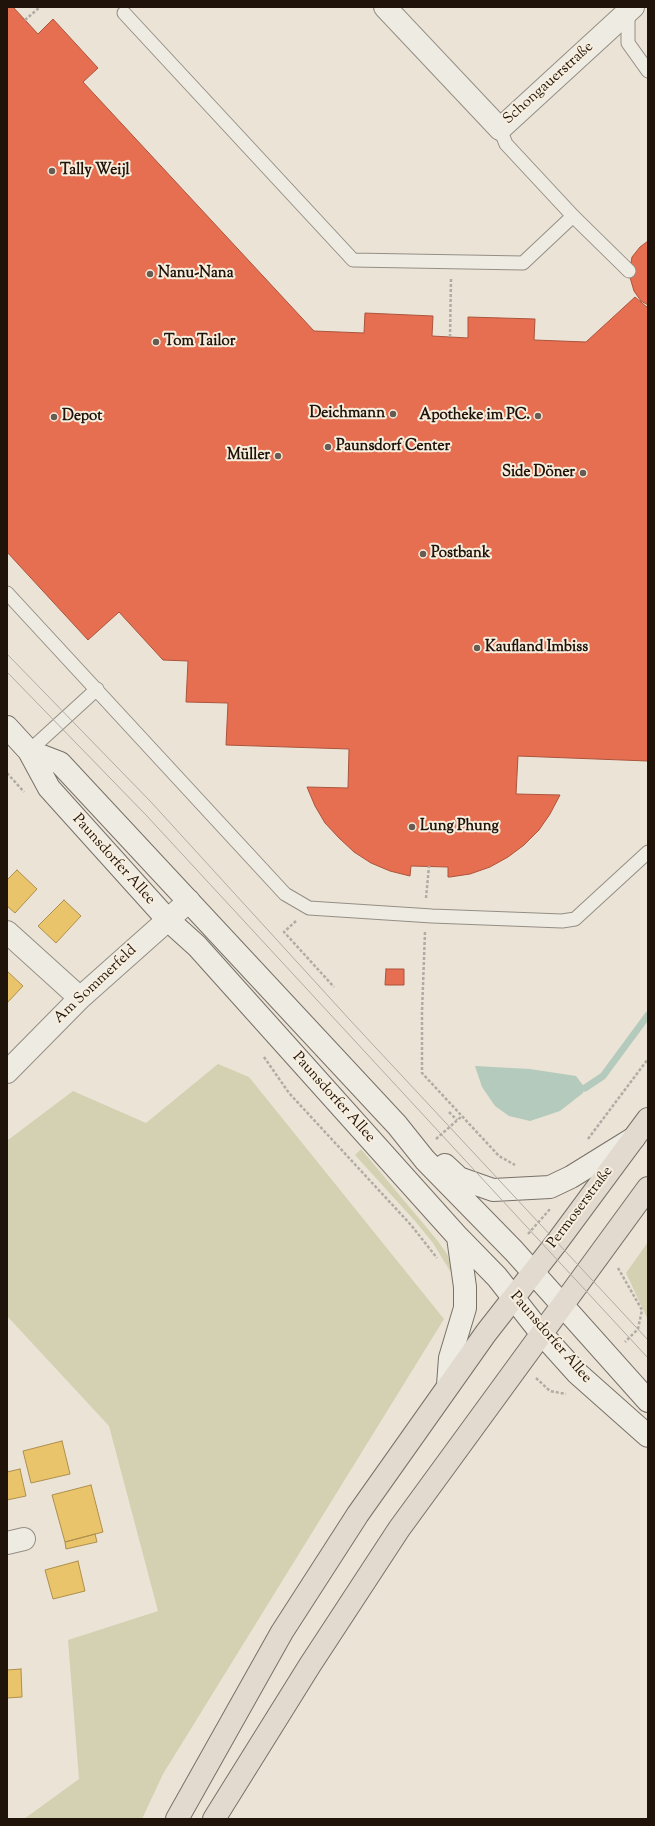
<!DOCTYPE html>
<meta charset="utf-8">
<style>
body{margin:0}
#map{position:relative;width:655px;height:1826px;overflow:hidden;background:#ebe3d5;font-family:"Sorts Mill Goudy",serif}
canvas{display:block}
.frame{position:absolute;inset:0;border:8px solid #20130a;pointer-events:none}
</style>
<div id="map">
<canvas width="655" height="1826"></canvas>
<div class="frame"></div>
</div>
<script>
const ctx = document.querySelector('canvas').getContext('2d');
ctx.lineJoin = 'round';
function fill(path, color) { ctx.fillStyle = color; ctx.fill(path, 'evenodd'); }
const shape = rows => new Path2D(rows.map(r => 'M' + r).join(''));
function trace(path, color, width, dash) { ctx.strokeStyle = color; ctx.lineWidth = width; ctx.lineCap = dash ? 'butt' : 'round'; ctx.setLineDash(dash || []); ctx.stroke(path); }
function label(font, color, halo, rows, align = 'center') {
  ctx.font = font + ' "Sorts Mill Goudy",serif'; ctx.lineWidth = 4; ctx.setLineDash([]); ctx.textBaseline = 'middle'; ctx.strokeStyle = halo; ctx.fillStyle = color; for (const [text, x, y, turn = 0] of rows) {
    ctx.save(); ctx.translate(x, y); ctx.rotate((+turn || 0) * Math.PI / 180); ctx.textAlign = isNaN(turn) ? turn : align; if (halo) ctx.strokeText(text, 0, 0); ctx.fillText(text, 0, 0); ctx.restore();
  }
}
const green = shape([
 [218,1064,249,1077,444,1319,163,1774,142,1819,24,1819,79,1779,68,1640,158,1611,109,1426,7,1316,7,1143,8,1140,73,1091,146,1123],
 [361,1149,437,1240,447,1254,454,1271,450,1271,433,1243,415,1221,355,1155],
 [648,1242,648,1320,626,1273]
]);
const water = shape([
 [475,1066,530,1069,576,1076,585,1088,583,1093,560,1111,530,1121,509,1116,495,1106,482,1087]
]);
const homes = shape([
 [17,870,37,889,15,913,7,906,7,880,17,870],
 [64,900,81,916,56,943,38,926,64,900],
 [7,971,23,986,7,1003,7,971],
 [62,1441,70,1474,31,1483,23,1451,62,1441],
 [20,1469,26,1496,7,1500,7,1472,20,1469],
 [91,1485,103,1532,65,1542,52,1495,91,1485],
 [95,1534,97,1542,66,1549,65,1542,95,1534],
 [78,1561,85,1591,53,1599,45,1570,78,1561],
 [21,1669,22,1697,7,1698,7,1670,21,1669]
]);
const shops = shape([
 [7,7,13,7,38,34,53,19,98,68,83,82,314,331,364,333,365,313,433,316,432,336,468,338,468,317,535,319,534,340,586,342,635,297,648,308,648,761,518,756,516,794,560,795,550,814,539,830,524,845,508,857,490,867,470,874,450,877,448,877,448,867,411,866,410,876,390,871,371,863,354,852,339,838,325,823,315,806,307,787,348,788,349,749,226,745,228,703,186,702,188,661,163,660,119,612,88,640,7,552,7,7],
 [648,241,648,305,641,301,634,291,629,274,632,257,640,247,648,241],
 [386,969,404,969,404,985,385,985,386,969]
]);
const stream = shape([
 [585,1088,603,1076,648,1015]
]);
const path = shape([
 [25,20,40,7],
 [450,337,451,279],
 [7,773,24,792],
 [426,898,429,866],
 [296,921,284,932,334,987],
 [425,932,422,1012,422,1073,499,1156,515,1165],
 [264,1057,289,1093,411,1225,437,1258],
 [449,1112,457,1120],
 [436,1139,462,1116],
 [588,1139,648,1059],
 [528,1234,550,1209],
 [618,1268,642,1310,638,1329,625,1342],
 [536,1378,550,1391,566,1394]
]);
const lane = shape([
 [628,12,628,43,648,71],
 [124,13,353,260,523,263,573,216],
 [500,129,506,144,573,216,629,271],
 [7,593,285,894,309,908,432,916,562,921,575,919,648,852],
 [29,751,97,689]
]);
const street = shape([
 [385,7,500,129,633,7],
 [7,932,80,998],
 [7,1072,80,998,189,901],
 [7,1543,24,1539]
]);
const secondary = shape([
 [7,727,29,751,49,788,167,919,197,946,458,1237,497,1277,541,1333,577,1373,648,1436],
 [29,751,60,763,397,1125,425,1160,514,1251,648,1401],
 [445,1165,459,1178,493,1190,550,1187,571,1177,634,1138],
 [448,1385,450,1358,465,1308,465,1287,458,1237]
]);
const primary = shape([
 [177,1819,282,1632,358,1514,486,1333,557,1242,648,1119],
 [214,1819,310,1665,399,1529,648,1188]
]);
const tram = shape([
 [7,654,151,802,350,1020,648,1340],
 [7,672,146,815,648,1358]
]);
const markers = [
 [52,171,4,"#675c51"],
 [150,274,4,"#675c51"],
 [156,342,4,"#675c51"],
 [393,414,4,"#675c51"],
 [538,416,4,"#675c51"],
 [54,417,4,"#675c51"],
 [328,447,4,"#675c51"],
 [278,456,4,"#675c51"],
 [583,473,4,"#675c51"],
 [423,554,4,"#675c51"],
 [477,648,4,"#675c51"],
 [412,827,4,"#675c51"]
];
const streetNames = [
 ["Schongauerstraße",549,84,-42],
 ["Paunsdorfer Allee",113,860,48],
 ["Am Sommerfeld",96,985,-43],
 ["Paunsdorfer Allee",333,1098,48],
 ["Permoserstraße",581,1208,-53],
 ["Paunsdorfer Allee",550,1338,49]
];
const poiNames = [
 ["Tally Weijl",60,171],
 ["Nanu-Nana",158,274],
 ["Tom Tailor",164,342],
 ["Deichmann",385,414,"right"],
 ["Apotheke im PC.",530,416,"right"],
 ["Depot",62,417],
 ["Paunsdorf Center",336,447],
 ["Müller",270,456,"right"],
 ["Side Döner",575,473,"right"],
 ["Postbank",431,554],
 ["Kaufland Imbiss",485,648],
 ["Lung Phung",420,827]
];
fill(green, '#d3d1b2');
fill(water, '#b4cabc');
fill(homes, '#e9c46a');
trace(homes, '#ad8f4d', 1);
fill(shops, '#e76f51');
trace(shops, '#ab533c', 1);
trace(stream, '#b4cabc', 7);
trace(lane, '#948e85', 15);
trace(street, '#948e85', 24);
trace(secondary, '#787169', 24);
trace(primary, '#787169', 24);
trace(path, '#b0aba4', 2.5, [3, 2]);
trace(lane, '#eeebe3', 13);
trace(street, '#eeebe3', 22);
trace(secondary, '#eeebe3', 22);
trace(primary, '#e2dace', 22);
trace(tram, '#b0aba4', 1);
for (const [x, y, r, color] of markers) { const dot = new Path2D(); dot.arc(x, y, r, 0, 2 * Math.PI); ctx.fillStyle = color; ctx.fill(dot); trace(dot, '#f7eede', 1.5); }
label('15px', '#20130a', '#f7eede', streetNames);
label('bold 15px', '#20130a', '#f7eede', poiNames, 'left');
</script>
